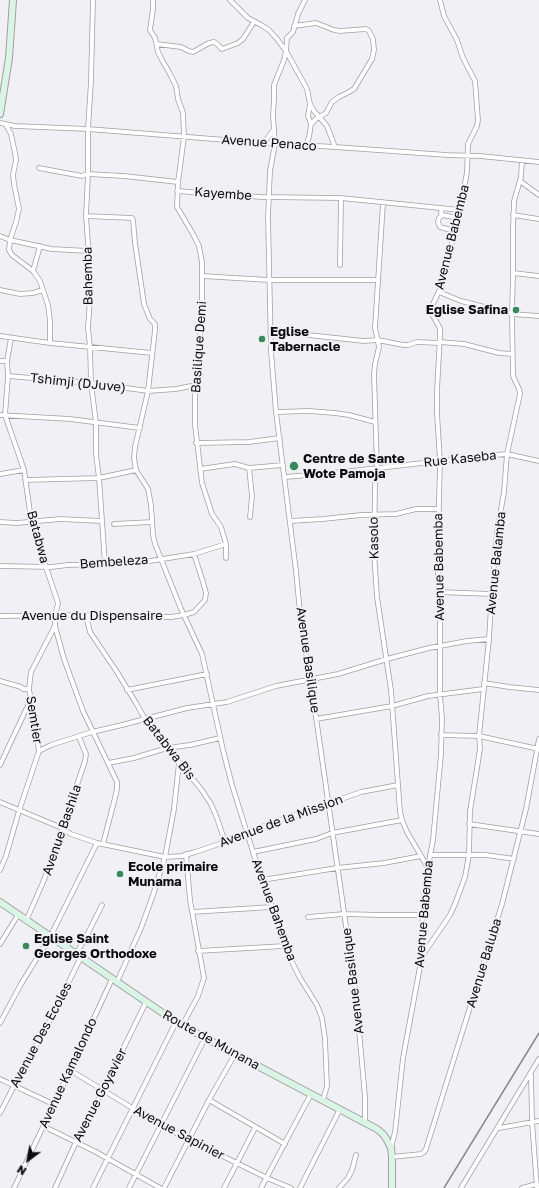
<!DOCTYPE html>
<style>
body{margin:0}
#map{position:relative;width:539px;height:1188px;overflow:hidden;background:#f0f0f5;font-family:"Golos Text",sans-serif}
canvas{display:block}
.north{position:absolute;left:8px;top:1140px;width:40px;height:40px;-webkit-text-stroke:3px #f0f0f5;paint-order:stroke;rotate:212deg;font-size:11px;font-weight:700;line-height:16px;text-align:center;color:#0b0b0d}
.north::after{content:'';display:block;margin:auto;width:14px;height:18px;background:#0b0b0d;clip-path:polygon(50% 0,100% 100%,50% 72%,0 100%)}
</style>
<div id="map">
<canvas width="539" height="1188"></canvas>
<div class="north">N</div>
</div>
<script>
const ctx = document.querySelector('canvas').getContext('2d');
ctx.lineJoin = 'round';
const shape = rows => new Path2D(rows.map(r => 'M' + r).join(''));
function trace(path, color, width, dash) { ctx.strokeStyle = color; ctx.lineWidth = width; ctx.lineCap = dash ? 'butt' : 'round'; ctx.setLineDash(dash || []); ctx.stroke(path); }
function label(font, color, halo, rows, align = 'center') {
  ctx.font = font + ' "Golos Text",sans-serif'; ctx.lineWidth = 4; ctx.setLineDash([]); ctx.textBaseline = 'middle'; ctx.strokeStyle = halo; ctx.fillStyle = color; for (const [text, x, y, turn = 0] of rows) {
    ctx.save(); ctx.translate(x, y); ctx.rotate((+turn || 0) * Math.PI / 180); ctx.textAlign = isNaN(turn) ? turn : align; if (halo) ctx.strokeText(text, 0, 0); ctx.fillText(text, 0, 0); ctx.restore();
  }
}
const street = shape([
 [93,0,91,81,88,129,88,174,86,216,91,284,88,328,90,347,91,383,96,423,96,454,99,478,105,564],
 [153,0,153,9,150,30,155,38,158,52,162,60,169,72,176,86,178,99,183,113,184,137,178,182,177,207,193,234,199,246,202,262,202,313,195,395,195,425,202,483,212,514,221,527,226,544,226,558],
 [230,0,248,18,261,25,269,30,277,39,286,51,284,60,274,85,274,99,273,116,275,144,270,171,268,217,271,351,276,412,296,571,300,613,318,731,356,996,365,1097,365,1122],
 [305,0,298,14,293,32,287,38,286,51,307,89,310,104,308,116,311,124,309,137,306,145],
 [294,26,316,23,334,30,340,31,366,29,369,31,373,39,374,50,372,59,354,89,347,93,339,97,332,102,326,113,316,119,311,124],
 [157,44,181,47,189,51,193,52,209,43,214,42,217,44,222,49,238,43,243,39,254,22],
 [310,104,314,111,327,126,335,147],
 [0,123,15,126,88,129,264,143,335,147,447,155,480,156,539,162],
 [6,125,11,134,15,153,16,160,13,175,14,184,19,209,16,222,10,240,9,250,12,255,33,271,40,281,48,305,50,321,50,343],
 [264,143,274,129],
 [39,168,82,176,88,174,124,176,178,182],
 [520,181,539,195],
 [177,191,262,197,341,198,460,210],
 [383,203,375,328,379,347,375,364,374,374,377,468,375,486,374,552,377,597,391,690,400,812,402,820,407,832,427,866],
 [442,208,441,213,442,215,458,218],
 [442,215,439,218,438,222,440,227,455,231],
 [513,215,539,219],
 [86,216,132,218,133,220,135,243,144,304,150,319,155,324,155,330,148,391,135,447,134,458,136,470,148,489,151,505,153,535,155,544,181,609,202,654,223,750,232,785,253,852,272,907,284,946,300,978,317,1005,322,1018,325,1039,327,1086,323,1100],
 [0,236,10,240,52,249,88,251],
 [340,265,341,198],
 [33,271,40,246],
 [513,273,539,276],
 [202,276,269,280,378,280],
 [0,290,20,294,33,293,43,290],
 [439,292,461,301,512,314,539,316],
 [270,332,280,332,364,341,378,340,403,345,408,345,417,342,440,343],
 [0,336,50,343,152,353],
 [11,338,7,361,8,376,5,415,24,470,30,512,46,567,58,603,55,616,55,626,64,659,83,711,117,782,117,788,116,794,103,844],
 [440,342,464,344,499,353,512,354],
 [0,361,7,361],
 [8,376,91,383,148,391,176,389,196,385],
 [276,412,309,411,335,413,349,415,375,422],
 [0,415,70,419,140,428],
 [196,443,249,442,280,438],
 [249,468,252,496,250,517],
 [200,469,235,464,249,468,283,465],
 [0,474,24,470],
 [285,477,342,472,495,455,507,454,539,461],
 [25,480,99,478,136,470],
 [290,521,323,519,361,515,396,514,416,509,439,509],
 [0,522,17,523,60,519,102,521],
 [114,524,152,522],
 [0,566,51,567,68,565,137,563,194,554,226,544],
 [438,592,492,594],
 [86,615,90,632,117,672,136,703,145,719,158,737,201,789,211,804,217,818,225,842],
 [0,616,86,615,171,617,184,615,194,612,205,600,206,593,203,582,194,554],
 [0,681,21,687,23,689,29,689],
 [484,683,509,687,539,690],
 [127,690,207,674],
 [316,719,392,706,428,696,483,689],
 [441,735,479,736,539,749],
 [39,751,29,689,30,680,31,672,55,626],
 [108,763,134,758,167,748,190,745,220,738],
 [0,765,31,699],
 [0,802,62,828,71,834,97,843,165,857,182,856,195,852,225,842,247,832,361,792,398,785],
 [469,824,539,834],
 [253,852,316,839,332,833,402,820],
 [430,855,486,855,514,859],
 [0,870,6,856,19,811,39,751,51,745,92,732,122,725,187,708,227,702,276,686,338,674,387,659,429,648,467,641,489,639],
 [262,880,337,868,384,863,421,856],
 [192,912,272,907],
 [308,917,344,914,382,915,423,915],
 [26,921,44,880,57,844,85,761,86,754,79,737],
 [0,944,18,915],
 [198,951,284,946],
 [76,954,86,937,102,905],
 [422,956,450,915,455,904,465,877,469,855,470,811,478,762,480,748,479,736,489,639,491,606,497,532,504,492,507,454,520,394,519,389,513,376,512,314,513,273,513,229,514,201,521,177,522,160],
 [117,982,141,928,152,898,165,857,174,809,179,763],
 [0,1023,21,984,50,937,97,843],
 [182,1026,198,996,204,978,190,900,186,854],
 [70,1070,160,1125,267,1178,291,1188],
 [531,1075,532,1122,537,1188],
 [0,1079,53,1104],
 [209,1100,285,1144],
 [0,1113,18,1078,48,1024,81,957],
 [43,1126,96,1152,160,1188],
 [499,1128,539,1121],
 [391,1148,395,1132,403,1058,422,956,421,938,426,877,433,840,441,754,442,718,440,695,440,621,438,592,438,542,440,461,437,413,437,391,440,335,440,328,433,316,432,311,433,304,441,287,460,210,467,172,468,144,477,126,478,120,475,81,463,58,457,40,444,16,440,0],
 [392,1157,421,1154,424,1152,426,1149,502,904,526,809,539,739],
 [14,1188,70,1070,112,979],
 [55,1188,76,1142,103,1090,146,1002],
 [93,1188,176,1022],
 [129,1188,205,1038],
 [164,1188,209,1100,235,1054],
 [224,1188,255,1128],
 [261,1188,311,1094],
 [300,1188,340,1109],
 [339,1188,348,1178,352,1170,356,1155],
 [461,1188,539,1059],
 [522,1188,537,1184]
]);
const secondary = shape([
 [0,114,9,58,13,0],
 [0,902,176,1022,235,1054,377,1129,383,1134,387,1140,391,1148,392,1157,392,1188]
]);
const rail = shape([
 [444,1188,539,1033]
]);
const markers = [
 [516,310,4,"#378a5c"],
 [262,339,4,"#378a5c"],
 [294,466,5,"#378a5c"],
 [120,874,4,"#378a5c"],
 [26,946,4,"#378a5c"]
];
const streetNames = [
 ["Avenue Penaco",269,143,4],
 ["Kayembe",223,194,4],
 ["Avenue Babemba",452,237,-76],
 ["Bahemba",88,276,-91],
 ["Basilique Demi",199,347,-86],
 ["Tshimji (DJuve)",78,383,6],
 ["Rue Kaseba",460,459,-6],
 ["Batabwa",38,537,75],
 ["Kasolo",374,538,-91],
 ["Bembeleza",114,562,-4],
 ["Avenue Balamba",496,563,-84],
 ["Avenue Babemba",439,567,-91],
 ["Avenue du Dispensaire",92,616],
 ["Avenue Basilique",308,660,82],
 ["Semtier",34,720,81],
 ["Batabwa Bis",169,748,52],
 ["Avenue de la Mission",281,821,-20],
 ["Avenue Bashila",62,830,-71],
 ["Avenue Bahemba",274,910,70],
 ["Avenue Babemba",424,914,-85],
 ["Avenue Baluba",484,963,-73],
 ["Avenue Basilique",353,981,-97],
 ["Avenue Des Ecoles",41,1035,-62],
 ["Route de Munana",211,1040,29],
 ["Avenue Kamalondo",68,1073,-65],
 ["Avenue Goyavier",100,1095,-63],
 ["Avenue Sapinier",179,1133,28]
];
const poiNames = [
 ["Eglise Safina",508,310,"right"],
 ["Eglise",270,332],
 ["Tabernacle",270,347],
 ["Centre de Sante",303,459],
 ["Wote Pamoja",303,474],
 ["Ecole primaire",128,867],
 ["Munama",128,882],
 ["Eglise Saint",34,939],
 ["Georges Orthodoxe",34,954]
];
trace(street, '#9f9fa4', 5.5);
trace(secondary, '#9f9fa4', 8);
trace(street, '#fff', 4);
trace(secondary, '#daf5e5', 6);
trace(rail, '#88888c', 1.5);
for (const [x, y, r, color] of markers) { const dot = new Path2D(); dot.arc(x, y, r, 0, 2 * Math.PI); ctx.fillStyle = color; ctx.fill(dot); trace(dot, '#f0f0f5', 1.5); }
label('13px', '#0b0b0d', '#f0f0f5', streetNames);
label('bold 13px', '#0b0b0d', '#f0f0f5', poiNames, 'left');
</script>
